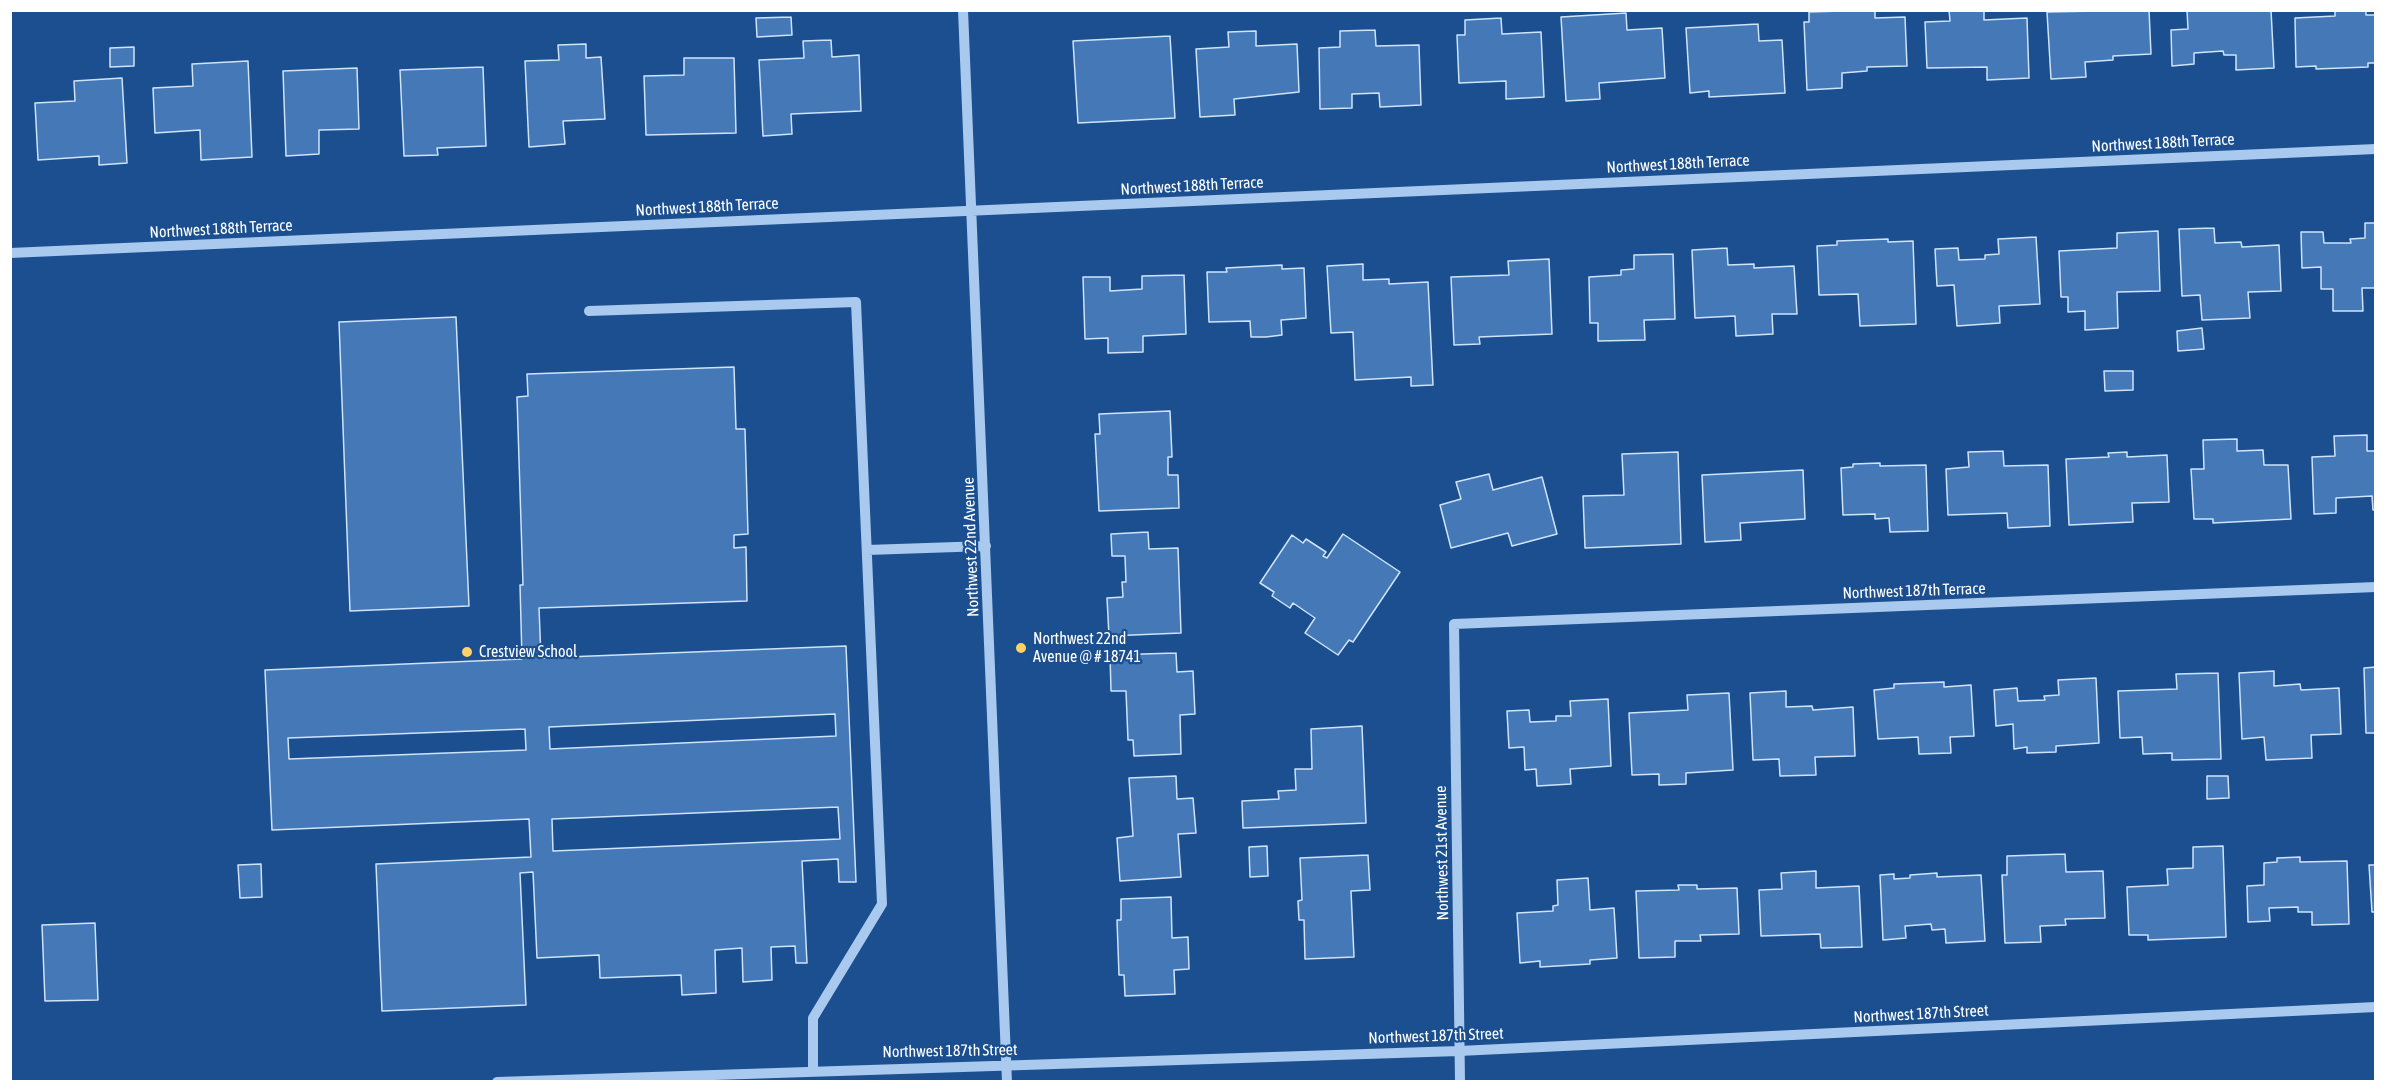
<!DOCTYPE html>
<style>
body{margin:0}
#map{position:relative;width:2386px;height:1092px;overflow:hidden;background:#1b4f8f;font-family:"Asap Condensed",sans-serif}
canvas{display:block}
.frame{position:absolute;inset:0;border:12px solid #fff;pointer-events:none}
</style>
<div id="map">
<canvas width="2386" height="1092"></canvas>
<div class="frame"></div>
</div>
<script>
const ctx = document.querySelector('canvas').getContext('2d');
ctx.lineJoin = 'round';
function fill(path, color) { ctx.fillStyle = color; ctx.fill(path, 'evenodd'); }
const shape = rows => new Path2D(rows.map(r => 'M' + r).join(''));
function trace(path, color, width, dash) { ctx.strokeStyle = color; ctx.lineWidth = width; ctx.lineCap = dash ? 'butt' : 'round'; ctx.setLineDash(dash || []); ctx.stroke(path); }
function label(font, color, halo, rows, align = 'center') {
  ctx.font = font + ' "Asap Condensed",sans-serif'; ctx.lineWidth = 4.5; ctx.setLineDash([]); ctx.textBaseline = 'middle'; ctx.strokeStyle = halo; ctx.fillStyle = color; for (const [text, x, y, turn = 0] of rows) {
    ctx.save(); ctx.translate(x, y); ctx.rotate((+turn || 0) * Math.PI / 180); ctx.textAlign = isNaN(turn) ? turn : align; if (halo) ctx.strokeText(text, 0, 0); ctx.fillText(text, 0, 0); ctx.restore();
  }
}
const building = shape([
 [1875,10,1875,18,1905,17,1907,66,1867,67,1867,71,1842,73,1842,88,1807,90,1804,22,1809,22,1809,12,1875,10],
 [1949,10,1984,10,1984,20,2027,18,2029,78,1987,80,1987,67,1927,68,1925,22,1950,21,1949,10],
 [2149,10,2151,54,2113,56,2113,60,2085,62,2086,77,2051,79,2047,12,2149,10],
 [2187,10,2271,10,2274,68,2236,70,2236,55,2224,55,2223,51,2194,53,2194,64,2172,66,2171,30,2188,29,2187,10],
 [2335,10,2366,10,2366,15,2376,15,2376,63,2368,63,2368,67,2316,69,2316,66,2296,67,2295,18,2335,16,2335,10],
 [1626,13,1627,30,1662,28,1665,78,1599,83,1600,99,1566,101,1561,17,1626,13],
 [791,17,792,35,757,37,756,18,791,17],
 [1501,18,1502,34,1541,32,1544,97,1506,99,1506,81,1459,83,1457,35,1465,35,1465,20,1501,18],
 [1758,24,1759,41,1782,40,1785,93,1709,97,1709,91,1690,93,1686,28,1758,24],
 [1375,30,1376,46,1419,45,1421,105,1380,107,1379,93,1352,94,1352,108,1320,109,1319,48,1340,47,1340,31,1375,30],
 [1256,31,1256,46,1297,44,1299,92,1234,99,1235,115,1200,117,1196,49,1229,47,1228,32,1256,31],
 [1170,36,1175,118,1078,123,1073,41,1170,36],
 [831,40,832,57,859,55,861,111,791,114,792,134,763,136,759,60,804,58,803,41,831,40],
 [586,44,586,58,601,57,605,119,563,121,565,144,529,147,525,61,559,60,558,45,586,44],
 [134,47,134,66,110,67,110,48,134,47],
 [684,58,734,58,736,133,646,135,644,76,684,75,684,58],
 [248,61,252,157,201,160,200,130,155,133,153,88,193,86,192,64,248,61],
 [483,67,486,146,437,148,438,155,404,156,400,70,483,67],
 [357,68,359,129,319,130,319,154,286,156,283,71,357,68],
 [122,78,127,163,99,165,99,156,38,160,35,103,75,101,74,81,122,78],
 [2365,223,2376,223,2376,288,2362,288,2363,311,2333,311,2333,289,2321,289,2321,267,2302,268,2301,232,2323,232,2324,243,2351,243,2350,239,2365,238,2365,223],
 [2214,228,2215,243,2241,242,2242,247,2279,245,2281,291,2248,292,2250,318,2202,320,2200,295,2182,296,2179,229,2214,228],
 [2158,231,2160,291,2117,292,2118,328,2085,330,2085,311,2068,312,2068,297,2061,297,2059,251,2117,248,2117,233,2158,231],
 [2036,237,2040,304,1999,306,2000,323,1957,326,1954,285,1937,286,1935,249,1958,248,1959,260,1985,259,1985,255,1999,254,1998,239,2036,237],
 [1888,239,1888,242,1913,241,1916,324,1860,326,1858,294,1819,295,1817,246,1837,245,1837,241,1888,239],
 [1727,248,1728,265,1754,264,1754,268,1794,266,1797,314,1772,314,1773,334,1736,336,1735,316,1695,318,1692,250,1727,248],
 [1673,254,1675,319,1644,320,1645,340,1598,341,1598,323,1590,323,1589,277,1621,275,1621,270,1634,269,1634,255,1673,254],
 [1549,259,1552,334,1479,337,1480,344,1454,345,1451,277,1509,275,1508,261,1549,259],
 [1363,264,1363,280,1389,279,1389,284,1428,282,1433,385,1411,386,1411,377,1355,380,1353,332,1331,333,1327,266,1363,264],
 [1282,265,1282,269,1304,268,1306,318,1281,320,1282,335,1266,337,1251,337,1250,321,1209,322,1207,272,1227,272,1226,268,1282,265],
 [1184,275,1186,334,1143,336,1143,352,1108,353,1108,338,1085,339,1083,277,1110,277,1110,291,1142,289,1142,276,1184,275],
 [456,317,469,606,350,611,339,322,456,317],
 [2202,328,2204,349,2178,351,2177,331,2202,328],
 [734,367,736,429,745,429,748,534,734,535,734,548,746,547,747,601,539,608,541,658,846,646,856,882,839,882,838,859,802,861,807,963,796,963,795,946,771,947,772,980,743,982,742,948,715,950,716,993,682,995,681,975,600,978,599,955,537,958,533,872,520,873,526,1005,382,1011,376,864,531,857,529,819,272,830,265,670,522,659,520,585,523,585,517,397,528,396,527,374,734,367],
 [835,714,836,736,550,749,549,727,835,714],
 [525,729,526,750,289,759,288,738,525,729],
 [838,807,840,839,553,851,552,819,838,807],
 [2104,371,2133,371,2133,390,2105,391,2104,371],
 [1170,411,1172,457,1168,457,1168,475,1178,475,1179,508,1099,511,1095,434,1100,434,1099,414,1170,411],
 [2367,435,2367,451,2376,451,2376,510,2373,510,2372,496,2336,498,2336,513,2314,514,2312,457,2335,456,2334,436,2367,435],
 [2237,439,2237,451,2263,450,2264,465,2288,465,2291,519,2213,523,2213,519,2194,519,2191,469,2204,469,2203,440,2237,439],
 [2003,451,2004,466,2048,465,2050,526,2008,528,2007,513,1948,515,1946,469,1969,467,1968,452,2003,451],
 [1678,452,1681,544,1585,548,1583,496,1624,495,1622,454,1678,452],
 [2127,452,2127,457,2167,455,2169,502,2132,503,2133,522,2069,525,2066,459,2109,457,2108,453,2127,452],
 [1880,463,1880,466,1926,465,1928,531,1890,532,1889,518,1875,519,1875,514,1843,515,1841,468,1853,467,1853,464,1880,463],
 [1803,470,1805,519,1740,523,1741,540,1705,542,1702,475,1803,470],
 [1489,474,1493,490,1542,477,1557,534,1512,546,1508,533,1451,548,1440,505,1461,499,1456,482,1489,474],
 [1148,532,1149,549,1178,548,1181,633,1109,636,1107,598,1123,597,1122,582,1126,582,1125,556,1112,556,1111,534,1148,532],
 [1343,534,1400,572,1353,642,1349,640,1338,655,1305,633,1315,618,1293,603,1290,608,1272,596,1274,592,1260,583,1292,535,1303,543,1306,539,1326,552,1323,556,1327,558,1343,534],
 [1176,653,1177,672,1193,671,1194,693,1195,714,1180,715,1181,754,1134,756,1133,740,1128,740,1126,691,1111,691,1110,655,1176,653],
 [2376,667,2376,733,2366,733,2364,668,2376,667],
 [2274,671,2274,686,2300,684,2301,690,2339,688,2341,734,2311,735,2312,758,2266,760,2264,737,2242,739,2239,673,2274,671],
 [2218,673,2221,759,2172,760,2172,753,2143,754,2142,737,2120,738,2118,691,2177,689,2176,674,2218,673],
 [2096,678,2099,743,2056,746,2056,752,2027,753,2027,747,2014,749,2013,724,1996,726,1994,690,2017,688,2018,701,2045,700,2044,696,2059,695,2058,680,2096,678],
 [1944,682,1944,687,1971,685,1974,736,1950,737,1951,753,1919,754,1918,737,1878,739,1874,690,1894,688,1894,684,1944,682],
 [1786,691,1786,707,1812,706,1813,710,1853,707,1855,756,1815,757,1816,775,1780,776,1779,759,1753,760,1750,693,1786,691],
 [1729,693,1733,770,1686,773,1686,784,1659,785,1659,774,1632,775,1629,713,1688,710,1687,695,1729,693],
 [1608,699,1611,766,1570,769,1571,784,1537,786,1536,769,1525,770,1524,747,1509,748,1507,711,1529,710,1530,722,1556,721,1556,716,1571,716,1570,701,1608,699],
 [1362,726,1366,823,1243,828,1242,801,1279,799,1278,791,1296,790,1295,769,1312,769,1311,729,1362,726],
 [1176,776,1177,799,1193,798,1196,833,1178,834,1181,877,1120,881,1117,838,1133,836,1129,778,1176,776],
 [2207,776,2228,776,2229,798,2207,799,2207,776],
 [1267,846,1268,876,1250,877,1249,847,1267,846],
 [2223,846,2226,937,2148,940,2148,935,2129,935,2127,887,2168,885,2167,869,2193,868,2193,847,2223,846],
 [2065,854,2066,872,2103,871,2105,918,2065,919,2066,925,2040,926,2041,942,2005,943,2002,875,2007,875,2007,856,2065,854],
 [1368,855,1370,890,1351,891,1354,957,1305,959,1304,920,1299,920,1298,901,1302,900,1300,858,1368,855],
 [2300,857,2300,862,2347,861,2349,924,2312,925,2312,912,2298,912,2298,907,2269,908,2270,921,2248,922,2247,886,2264,885,2264,863,2277,862,2277,858,2300,857],
 [261,864,262,897,240,898,238,865,261,864],
 [2369,865,2376,865,2376,912,2372,912,2369,865],
 [1816,871,1816,888,1859,886,1862,947,1821,948,1820,934,1761,936,1759,890,1782,889,1781,873,1816,871],
 [1937,873,1937,877,1981,875,1985,941,1946,943,1945,929,1932,930,1931,924,1905,926,1906,938,1883,940,1880,875,1894,874,1894,879,1910,878,1910,875,1937,873],
 [1588,878,1590,910,1614,908,1617,958,1590,960,1590,964,1540,967,1540,961,1520,963,1517,913,1553,911,1553,906,1558,905,1557,880,1588,878],
 [1678,885,1697,885,1697,889,1737,888,1739,934,1700,935,1701,941,1675,941,1675,957,1639,958,1636,891,1679,890,1678,885],
 [1171,897,1172,938,1188,937,1189,969,1174,970,1175,994,1125,996,1124,975,1119,975,1117,920,1121,920,1121,899,1171,897],
 [95,923,98,1000,45,1001,42,925,95,923]
]);
const minor = shape([
 [963,10,1007,1082],
 [10,253,2376,149],
 [589,311,856,302,882,904,813,1018,813,1070],
 [867,550,986,546],
 [497,1082,1459,1051,2376,1007],
 [1460,1082,1454,624,2376,587]
]);
const markers = [
 [1021,648,6,"#ffd166"],
 [467,652,6,"#ffd166"]
];
const streetNames = [
 ["Northwest 188th Terrace",2163,143,-3],
 ["Northwest 188th Terrace",1678,164,-3],
 ["Northwest 188th Terrace",1192,186,-3],
 ["Northwest 188th Terrace",707,207,-3],
 ["Northwest 188th Terrace",221,229,-3],
 ["Northwest 22nd Avenue",971,547,-92],
 ["Northwest 187th Terrace",1914,591,-2],
 ["Northwest 21st Avenue",1442,853,-91],
 ["Northwest 187th Street",1921,1014,-3],
 ["Northwest 187th Street",1436,1036,-2],
 ["Northwest 187th Street",950,1051,-1]
];
const poiNames = [
 ["Northwest 22nd",1033,639],
 ["Avenue @ # 18741",1033,657],
 ["Crestview School",479,652]
];
fill(building, '#4478b7');
trace(building, '#cfe3fa', 1.5);
trace(minor, '#a9c9ee', 10);
for (const [x, y, r, color] of markers) { const dot = new Path2D(); dot.arc(x, y, r, 0, 2 * Math.PI); ctx.fillStyle = color; ctx.fill(dot); trace(dot, '#1b4f8f', 2); }
label('16px', '#fff', '#1b4f8f', streetNames);
label('16px', '#fff', '#1b4f8f', poiNames, 'left');
</script>
